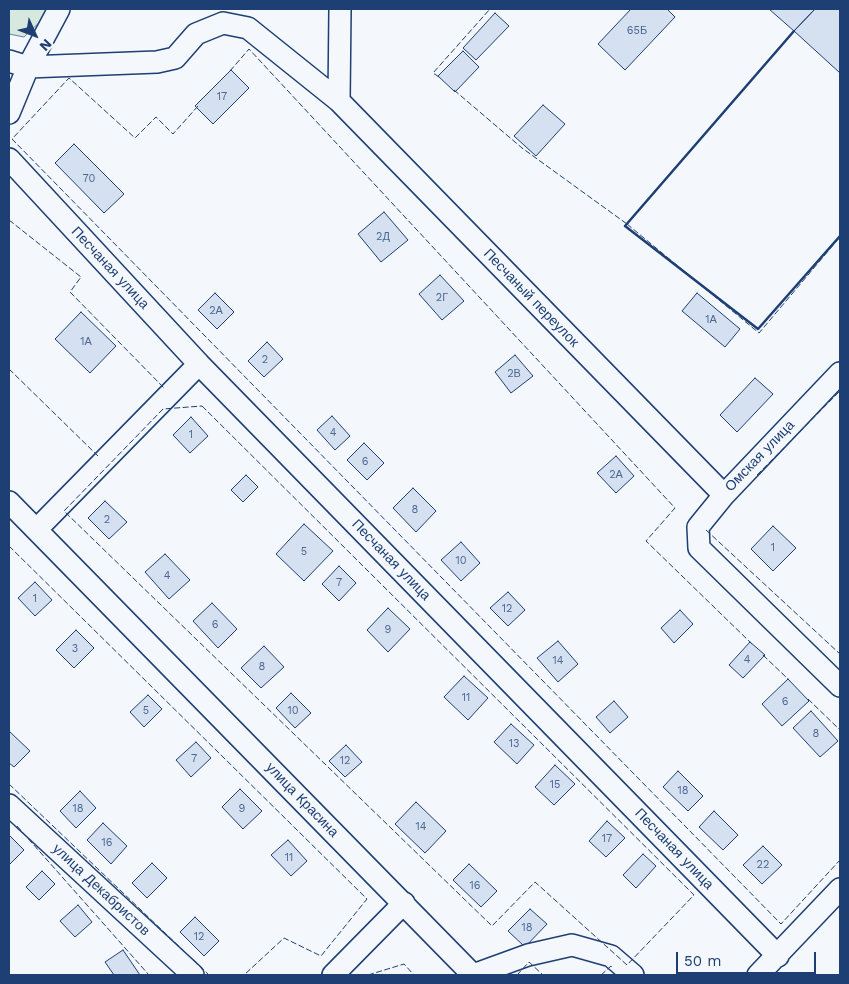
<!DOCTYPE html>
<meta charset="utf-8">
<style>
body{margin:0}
#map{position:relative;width:849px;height:984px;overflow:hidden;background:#f4f7fb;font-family:"Work Sans",sans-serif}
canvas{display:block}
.frame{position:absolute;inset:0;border:10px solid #1d3f73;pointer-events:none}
.north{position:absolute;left:10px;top:10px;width:50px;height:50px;-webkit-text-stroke:4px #f4f7fb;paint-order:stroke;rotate:133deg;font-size:14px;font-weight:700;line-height:20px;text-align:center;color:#1d3f73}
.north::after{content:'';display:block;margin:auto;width:18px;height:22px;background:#1d3f73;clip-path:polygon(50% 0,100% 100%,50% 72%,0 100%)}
.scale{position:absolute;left:676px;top:952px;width:140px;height:22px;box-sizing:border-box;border:2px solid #1d3f73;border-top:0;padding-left:6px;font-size:15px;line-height:18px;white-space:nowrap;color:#1d3f73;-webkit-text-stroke:4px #f4f7fb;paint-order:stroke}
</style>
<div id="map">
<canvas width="849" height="984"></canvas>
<div class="frame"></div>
<div class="north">N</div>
<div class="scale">50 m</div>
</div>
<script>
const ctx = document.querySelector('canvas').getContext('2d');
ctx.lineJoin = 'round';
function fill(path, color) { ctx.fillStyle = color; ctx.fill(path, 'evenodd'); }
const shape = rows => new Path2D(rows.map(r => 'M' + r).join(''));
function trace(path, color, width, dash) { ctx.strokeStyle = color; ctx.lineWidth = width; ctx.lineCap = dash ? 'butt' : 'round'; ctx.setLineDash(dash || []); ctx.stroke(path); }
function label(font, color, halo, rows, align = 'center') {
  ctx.font = font + ' "Work Sans",sans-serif'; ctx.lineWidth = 4; ctx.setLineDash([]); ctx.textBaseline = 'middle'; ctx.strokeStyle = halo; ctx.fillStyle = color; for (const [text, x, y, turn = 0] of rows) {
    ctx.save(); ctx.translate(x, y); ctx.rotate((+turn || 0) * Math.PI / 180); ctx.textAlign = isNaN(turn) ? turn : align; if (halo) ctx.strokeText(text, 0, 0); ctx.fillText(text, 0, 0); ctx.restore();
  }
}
const green = shape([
 [9,9,50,9,47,15,24,37,9,34,9,9]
]);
const building = shape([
 [631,9,667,9,675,17,625,70,598,44,631,9],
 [769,9,815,9,794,31,769,9],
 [815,9,840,9,840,73,794,31,815,9],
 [495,13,509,26,476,60,463,48,495,13],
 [463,51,479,67,455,92,438,76,463,51],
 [231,70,249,88,213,124,195,106,231,70],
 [543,105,565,124,536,156,514,136,543,105],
 [74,144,124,194,104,213,55,163,74,144],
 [384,212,408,240,381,262,358,234,384,212],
 [440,275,464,301,442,320,419,294,440,275],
 [215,293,234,312,217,329,198,310,215,293],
 [697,293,740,329,725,347,682,311,697,293],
 [81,312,116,346,90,373,55,339,81,312],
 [267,342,283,359,264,377,248,361,267,342],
 [515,355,533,376,511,393,495,372,515,355],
 [755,378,773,394,737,432,720,415,755,378],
 [332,416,350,436,335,450,317,430,332,416],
 [191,417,208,436,190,453,173,435,191,417],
 [364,443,384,463,367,480,347,460,364,443],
 [616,456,634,476,616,493,597,473,616,456],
 [246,475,258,487,243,502,231,490,246,475],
 [413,488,436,511,416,532,393,508,413,488],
 [105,501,127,522,109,539,88,518,105,501],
 [304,524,333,551,304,581,276,554,304,524],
 [773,526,796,548,773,571,751,549,773,526],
 [461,542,480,563,461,581,441,560,461,542],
 [165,554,190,580,169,599,145,572,165,554],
 [339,566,356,583,339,601,322,584,339,566],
 [35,582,52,600,35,616,18,598,35,582],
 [508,592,525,610,508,626,490,608,508,592],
 [212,603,237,629,218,648,193,621,212,603],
 [388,608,410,629,388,652,367,630,388,608],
 [680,610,693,624,674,643,661,628,680,610],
 [76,630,94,648,74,668,56,650,76,630],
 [558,641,578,664,558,682,537,658,558,641],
 [750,642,765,655,743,678,729,665,750,642],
 [264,646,284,667,261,688,241,668,264,646],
 [464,676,488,698,468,720,444,697,464,676],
 [788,679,809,701,782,726,762,704,788,679],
 [291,693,311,713,295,728,276,708,291,693],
 [148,695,162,709,144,727,130,712,148,695],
 [614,701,628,717,610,733,596,717,614,701],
 [811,711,838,741,820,757,793,728,811,711],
 [511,724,534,745,517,764,494,742,511,724],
 [9,731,30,751,14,767,9,763,9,731],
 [196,742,211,758,191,777,176,760,196,742],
 [346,745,362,762,345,777,329,761,346,745],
 [555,765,575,784,554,805,535,787,555,765],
 [678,771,703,796,688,811,663,787,678,771],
 [240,789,262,811,243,829,222,807,240,789],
 [80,791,96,808,76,828,60,811,80,791],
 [416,802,446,831,425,853,395,824,416,802],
 [714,811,738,835,723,850,699,827,714,811],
 [607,821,625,838,606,857,589,841,607,821],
 [103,823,127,846,111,864,87,840,103,823],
 [9,835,24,850,9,865,9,835],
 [288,840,307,861,291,876,271,855,288,840],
 [763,846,782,865,762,884,743,865,763,846],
 [643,854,656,866,636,888,623,875,643,854],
 [152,863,167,878,147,898,132,883,152,863],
 [469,864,497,891,481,907,453,880,469,864],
 [42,871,55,884,39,900,26,887,42,871],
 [78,905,92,922,75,937,60,921,78,905],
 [530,909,547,924,525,947,508,931,530,909],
 [195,917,219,941,204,956,180,932,195,917],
 [123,950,140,975,114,975,105,962,123,950]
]);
const minor = shape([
 [9,61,28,67,157,62,175,58,196,34,223,23,248,28,339,101,340,9],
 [339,101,724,495],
 [9,113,28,67,59,9],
 [9,159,199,364,778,956],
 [840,373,724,495,698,527,699,548,840,686],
 [9,502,473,975,528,955,572,945,611,956,633,975],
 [37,529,199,364],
 [9,805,193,975],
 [333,975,404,903],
 [758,975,840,889]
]);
const fence = shape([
 [230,71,249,49,675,508,646,541,752,644],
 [439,77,433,73,490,9],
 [454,90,522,148,627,224,796,29],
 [198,106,173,134,156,117,135,138,69,78,12,139,781,924,840,860],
 [9,220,81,277,70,292,165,389],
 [627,224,759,333,840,237],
 [9,369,98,456],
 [202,406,694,895,627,965,535,882,492,926,64,511,163,409,202,406],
 [757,475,840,391],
 [706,530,840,654],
 [9,546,367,899,321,956,284,938,244,975],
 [763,655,790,681],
 [808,699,840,730],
 [9,784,209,975],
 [17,826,149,975],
 [368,975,404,964,414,975],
 [517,975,529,962,543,975],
 [601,975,611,966,612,967]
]);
const wall = shape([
 [794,31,625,226,758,329,840,236]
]);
const numberNames = [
 ["65Б",637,31],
 ["17",222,97],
 ["70",89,179],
 ["2Д",383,237],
 ["2Г",442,298],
 ["2А",216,311],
 ["1А",711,320],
 ["1А",86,342],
 ["2",265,360],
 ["2В",514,374],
 ["4",333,433],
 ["1",191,435],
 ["6",365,462],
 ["2А",616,475],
 ["8",415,510],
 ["2",107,520],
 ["1",773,548],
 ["5",304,552],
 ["10",461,561],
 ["4",167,576],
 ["7",339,583],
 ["1",35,599],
 ["12",507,609],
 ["6",215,625],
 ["9",388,630],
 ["3",75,649],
 ["4",747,660],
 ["14",558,661],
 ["8",262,667],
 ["11",466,698],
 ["6",785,702],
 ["5",146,711],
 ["10",293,711],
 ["8",816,734],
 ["13",514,744],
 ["7",194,759],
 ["12",345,761],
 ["15",555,785],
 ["18",683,791],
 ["18",78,809],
 ["9",242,809],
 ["14",421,827],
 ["17",607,839],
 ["16",107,843],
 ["11",289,858],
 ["22",763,865],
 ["16",475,886],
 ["18",527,928],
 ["12",199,937]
];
const streetNames = [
 ["Песчаная улица",110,268,47],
 ["Песчаный переулок",531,298,46],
 ["Омская улица",760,456,-46],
 ["Песчаная улица",391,560,46],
 ["улица Красина",302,800,46],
 ["Песчаная улица",674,849,46],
 ["улица Декабристов",101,890,43]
];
fill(green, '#d7e8df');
trace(green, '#687fa3', 1);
fill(building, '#d5e0f0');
trace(building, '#1d3f73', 1);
trace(minor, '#1d3f73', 24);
trace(minor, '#f4f7fb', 21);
trace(fence, '#1d3f73', 1, [6, 2.5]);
trace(wall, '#1d3f73', 2.5);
label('11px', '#4b6792', null, numberNames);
label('14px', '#1d3f73', '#f4f7fb', streetNames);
</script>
